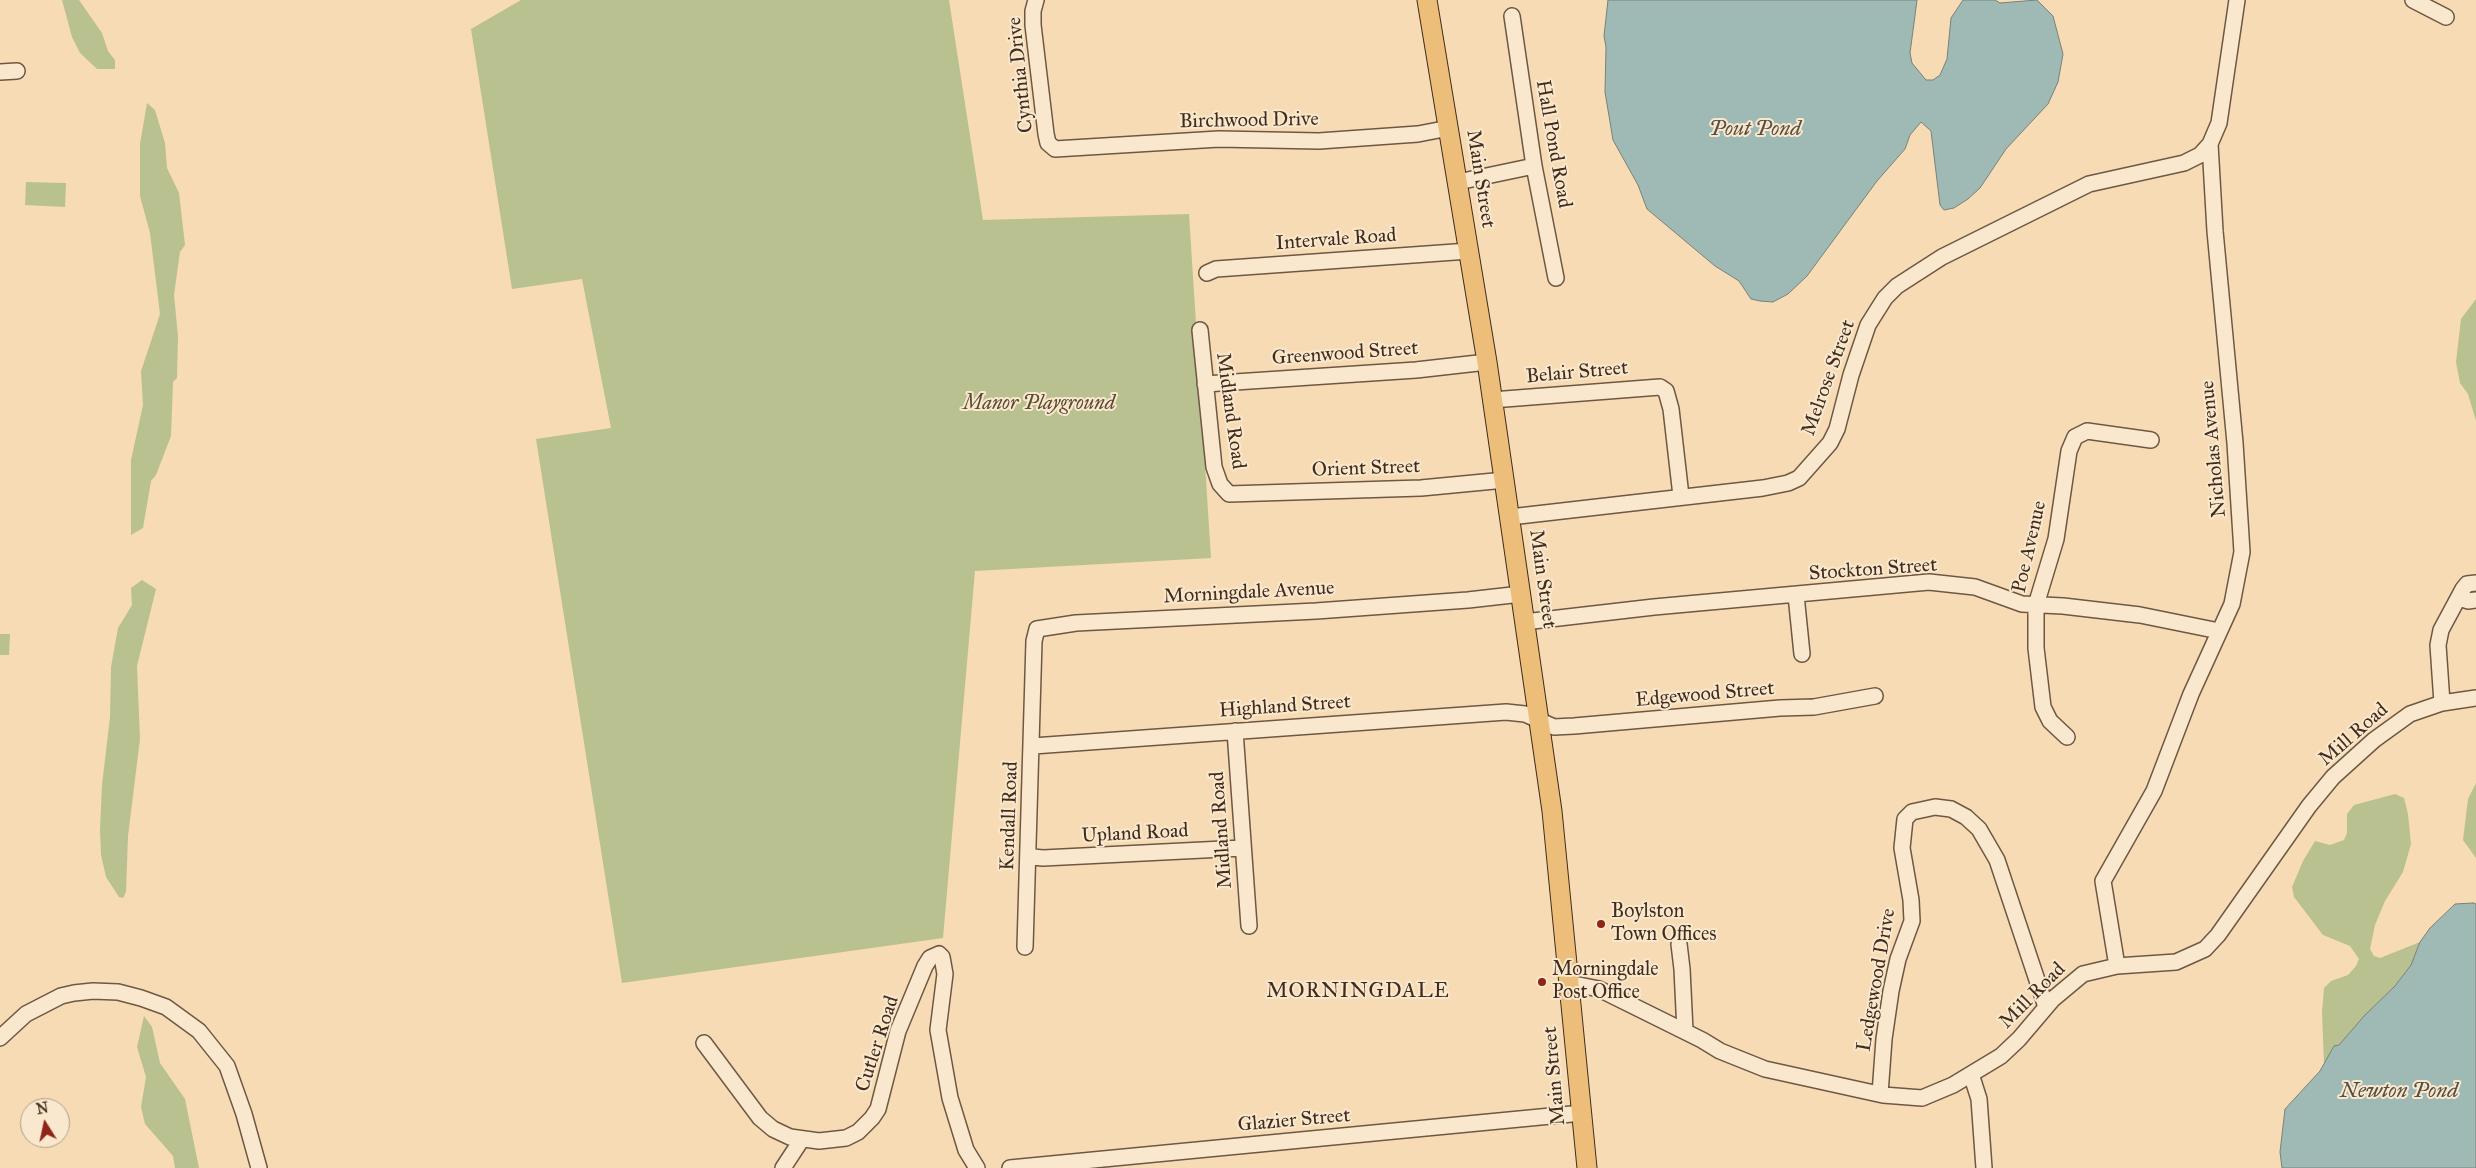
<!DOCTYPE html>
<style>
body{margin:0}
#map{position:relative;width:2476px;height:1168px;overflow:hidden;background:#f7dbb4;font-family:"IM FELL Great Primer",serif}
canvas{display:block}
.north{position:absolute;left:20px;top:1098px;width:50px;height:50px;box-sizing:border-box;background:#fae8ce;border:1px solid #b09d87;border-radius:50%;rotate:350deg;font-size:14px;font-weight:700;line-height:20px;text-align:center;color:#412c1d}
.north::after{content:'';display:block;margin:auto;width:18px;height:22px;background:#8f2418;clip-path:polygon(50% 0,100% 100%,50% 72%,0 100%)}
</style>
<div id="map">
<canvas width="2476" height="1168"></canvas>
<div class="north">N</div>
</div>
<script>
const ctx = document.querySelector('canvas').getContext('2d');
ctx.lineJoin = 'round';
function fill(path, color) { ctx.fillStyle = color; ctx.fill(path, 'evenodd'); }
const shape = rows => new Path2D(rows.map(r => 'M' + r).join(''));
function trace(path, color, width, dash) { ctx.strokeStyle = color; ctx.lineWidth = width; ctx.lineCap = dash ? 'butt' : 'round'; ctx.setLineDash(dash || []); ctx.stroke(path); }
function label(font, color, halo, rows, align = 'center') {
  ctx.font = font + ' "IM FELL Great Primer",serif'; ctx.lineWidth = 4; ctx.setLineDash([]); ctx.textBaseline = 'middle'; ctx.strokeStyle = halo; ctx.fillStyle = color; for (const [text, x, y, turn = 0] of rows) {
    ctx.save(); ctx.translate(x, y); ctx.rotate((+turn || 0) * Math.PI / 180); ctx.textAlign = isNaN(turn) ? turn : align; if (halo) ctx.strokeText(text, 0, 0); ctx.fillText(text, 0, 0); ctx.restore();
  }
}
const green = shape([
 [62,0,79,0,102,33,108,51,115,60,115,69,97,69,80,53,72,37],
 [521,0,949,0,983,220,1189,214,1211,558,975,571,943,938,622,983,536,439,611,428,582,279,512,289,471,29],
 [147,103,155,110,165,143,167,168,179,193,185,245,180,252,174,295,178,336,177,378,173,382,171,436,156,475,151,481,143,528,131,535,131,460,143,405,141,371,160,314,150,233,140,196,140,144],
 [26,182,66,183,65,207,25,205],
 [2476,299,2476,421,2468,394,2460,383,2456,362,2461,319],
 [142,580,156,589,137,666,140,739,128,836,126,892,123,898,119,897,106,877,101,855,100,830,102,785,110,717,111,667,118,628,132,605,131,588],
 [0,634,10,634,9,655,0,655],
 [2476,783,2476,858,2463,840,2468,799],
 [2395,794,2404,798,2408,814,2411,844,2403,872,2385,901,2375,925,2370,949,2374,956,2380,958,2420,942,2411,965,2395,986,2365,1015,2339,1045,2334,1046,2324,1064,2322,1012,2324,988,2331,981,2348,975,2356,966,2359,959,2350,946,2323,935,2294,897,2292,887,2303,861,2315,841,2330,845,2344,840,2347,833,2347,814,2354,805],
 [144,1016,152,1027,160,1063,185,1099,199,1168,175,1168,173,1156,145,1124,141,1107,146,1077,137,1047]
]);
const water = shape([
 [1608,0,1917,0,1910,53,1912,63,1926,80,1933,80,1940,75,1947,59,1951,18,1963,0,1995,0,2000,3,2037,0,2053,16,2063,54,2058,82,2048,104,2006,149,1980,188,1968,199,1954,208,1944,210,1940,205,1931,131,1921,122,1910,135,1905,149,1877,181,1807,276,1788,294,1773,302,1760,301,1751,299,1739,281,1715,266,1647,209,1638,185,1613,140,1605,92,1606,47,1604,36,1608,0],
 [2473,903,2476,904,2476,1168,2282,1168,2280,1152,2285,1109,2320,1071,2334,1046,2339,1045,2365,1015,2395,986,2411,965,2420,942,2430,928,2455,904,2473,903]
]);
const minor = shape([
 [1036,0,1033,11,1033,25,1046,134,1048,143,1055,149,1219,139,1319,141,1418,134,1449,128],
 [2413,0,2446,17],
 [1512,16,1534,166,1556,278],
 [0,72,17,71],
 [1458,182,1534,166],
 [1207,273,1216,269,1469,251],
 [1200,330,1214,467,1220,484,1229,494,1421,488,1505,480],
 [1205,384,1416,370,1487,362],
 [1492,400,1660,387,1666,391,1671,409,1681,496],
 [1510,517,1763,488,1788,483,1799,478,1830,443,1837,429,1851,375,1868,325,1885,298,1897,286,1942,257,2089,184,2184,163,2200,155,2210,144],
 [1796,595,1802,654],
 [2459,598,2468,601,2476,600],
 [1524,622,1654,607,1929,582,1975,587,2022,604,2063,606,2140,615,2219,631],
 [2442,703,2438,645,2441,630,2463,589,2467,584,2476,583],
 [1235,731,1249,926],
 [2067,737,2050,721,2043,707,2036,648,2036,605,2056,539,2069,451,2075,437,2087,431,2151,440],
 [1033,746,1506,712,1525,714,1554,727,1574,726,1780,708,1814,707,1875,696],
 [1029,854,1033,857,1043,858,1243,848],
 [1679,944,1682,969,1685,1031],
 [1025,947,1034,641,1037,629,1076,623,1316,611,1468,600,1521,594],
 [2117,966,2103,881,2154,791,2191,694,2232,604,2242,552,2235,443,2215,231,2210,144,2219,123,2237,0],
 [1569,983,1599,989,1702,1040,1720,1051,1765,1069,1883,1095,1922,1098,1953,1085,2001,1056,2019,1039,2053,999,2083,974,2117,966,2176,962,2205,949,2218,935,2309,806,2333,777,2374,740,2410,714,2442,703,2476,698],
 [0,1038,26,1014,61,996,74,993,93,991,118,992,141,998,166,1007,199,1031,227,1066,244,1114,259,1168],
 [704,1043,760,1118,773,1129,790,1137,819,1141,846,1138,858,1132,872,1118,878,1109,898,1031,925,966,930,958,939,954,942,957,945,974,938,1030,950,1098,966,1150,977,1168],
 [1971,1074,1979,1099,1984,1168],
 [1880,1094,1884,1039,1891,991,1898,959,1912,921,1911,900,1902,848,1905,819,1912,812,1935,807,1951,809,1966,817,1979,829,1997,860,2046,1007],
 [783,1168,802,1139],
 [1010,1168,1582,1113]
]);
const major = shape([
 [1427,0,1487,362,1552,811,1587,1168]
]);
const markers = [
 [1601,924,5,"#8f2418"],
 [1542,982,5,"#8f2418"]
];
const streetNames = [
 ["Cynthia Drive",1021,75,-96],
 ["Birchwood Drive",1249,121,-1],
 ["Hall Pond Road",1553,144,80],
 ["Main Street",1480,179,81],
 ["Intervale Road",1336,240,-4],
 ["Greenwood Street",1345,354,-4],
 ["Belair Street",1577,373,-5],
 ["Melrose Street",1829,378,-70],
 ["Midland Road",1230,411,82],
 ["Nicholas Avenue",2214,449,-95],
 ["Orient Street",1366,469,-2],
 ["Poe Avenue",2030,547,-77],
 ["Stockton Street",1873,570,-4],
 ["Main Street",1542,579,82],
 ["Morningdale Avenue",1249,593,-3],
 ["Edgewood Street",1705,695,-5],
 ["Highland Street",1285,707,-4],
 ["Mill Road",2354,735,-41],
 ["Kendall Road",1010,816,-88],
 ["Midland Road",1222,830,-94],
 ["Upland Road",1135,834,-3],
 ["Ledgewood Drive",1877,980,-80],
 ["Mill Road",2033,996,-45],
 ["Cutler Road",878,1044,-72],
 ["Main Street",1555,1076,-95],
 ["Glazier Street",1294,1121,-5]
];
const parkNames = [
 ["Manor Playground",1039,404]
];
const poiNames = [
 ["Boylston",1611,912],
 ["Town Offices",1611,935],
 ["Morningdale",1552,970],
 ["Post Office",1552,993]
];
const waterNames = [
 ["Pout Pond",1755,130],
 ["Newton Pond",2399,1092]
];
const neighbourhoodNames = [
 ["MORNINGDALE",1358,992]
];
fill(green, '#b9c190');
fill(water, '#9fb9b5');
trace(water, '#798178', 1);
trace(minor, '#6e5843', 18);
trace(major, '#412c1d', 21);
trace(minor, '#fae8ce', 15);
trace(major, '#ecbe7a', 19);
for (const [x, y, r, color] of markers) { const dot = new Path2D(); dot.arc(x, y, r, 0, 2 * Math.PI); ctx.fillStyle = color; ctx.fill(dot); trace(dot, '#fae8ce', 2); }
label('20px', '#412c1d', '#fae8ce', streetNames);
label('italic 20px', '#594a34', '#fae8ce', parkNames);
label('20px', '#412c1d', '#fae8ce', poiNames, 'left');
label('italic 21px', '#584f43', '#fae8ce', waterNames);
ctx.letterSpacing = '1px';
label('21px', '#412c1d', '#fae8ce', neighbourhoodNames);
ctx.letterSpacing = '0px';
</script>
